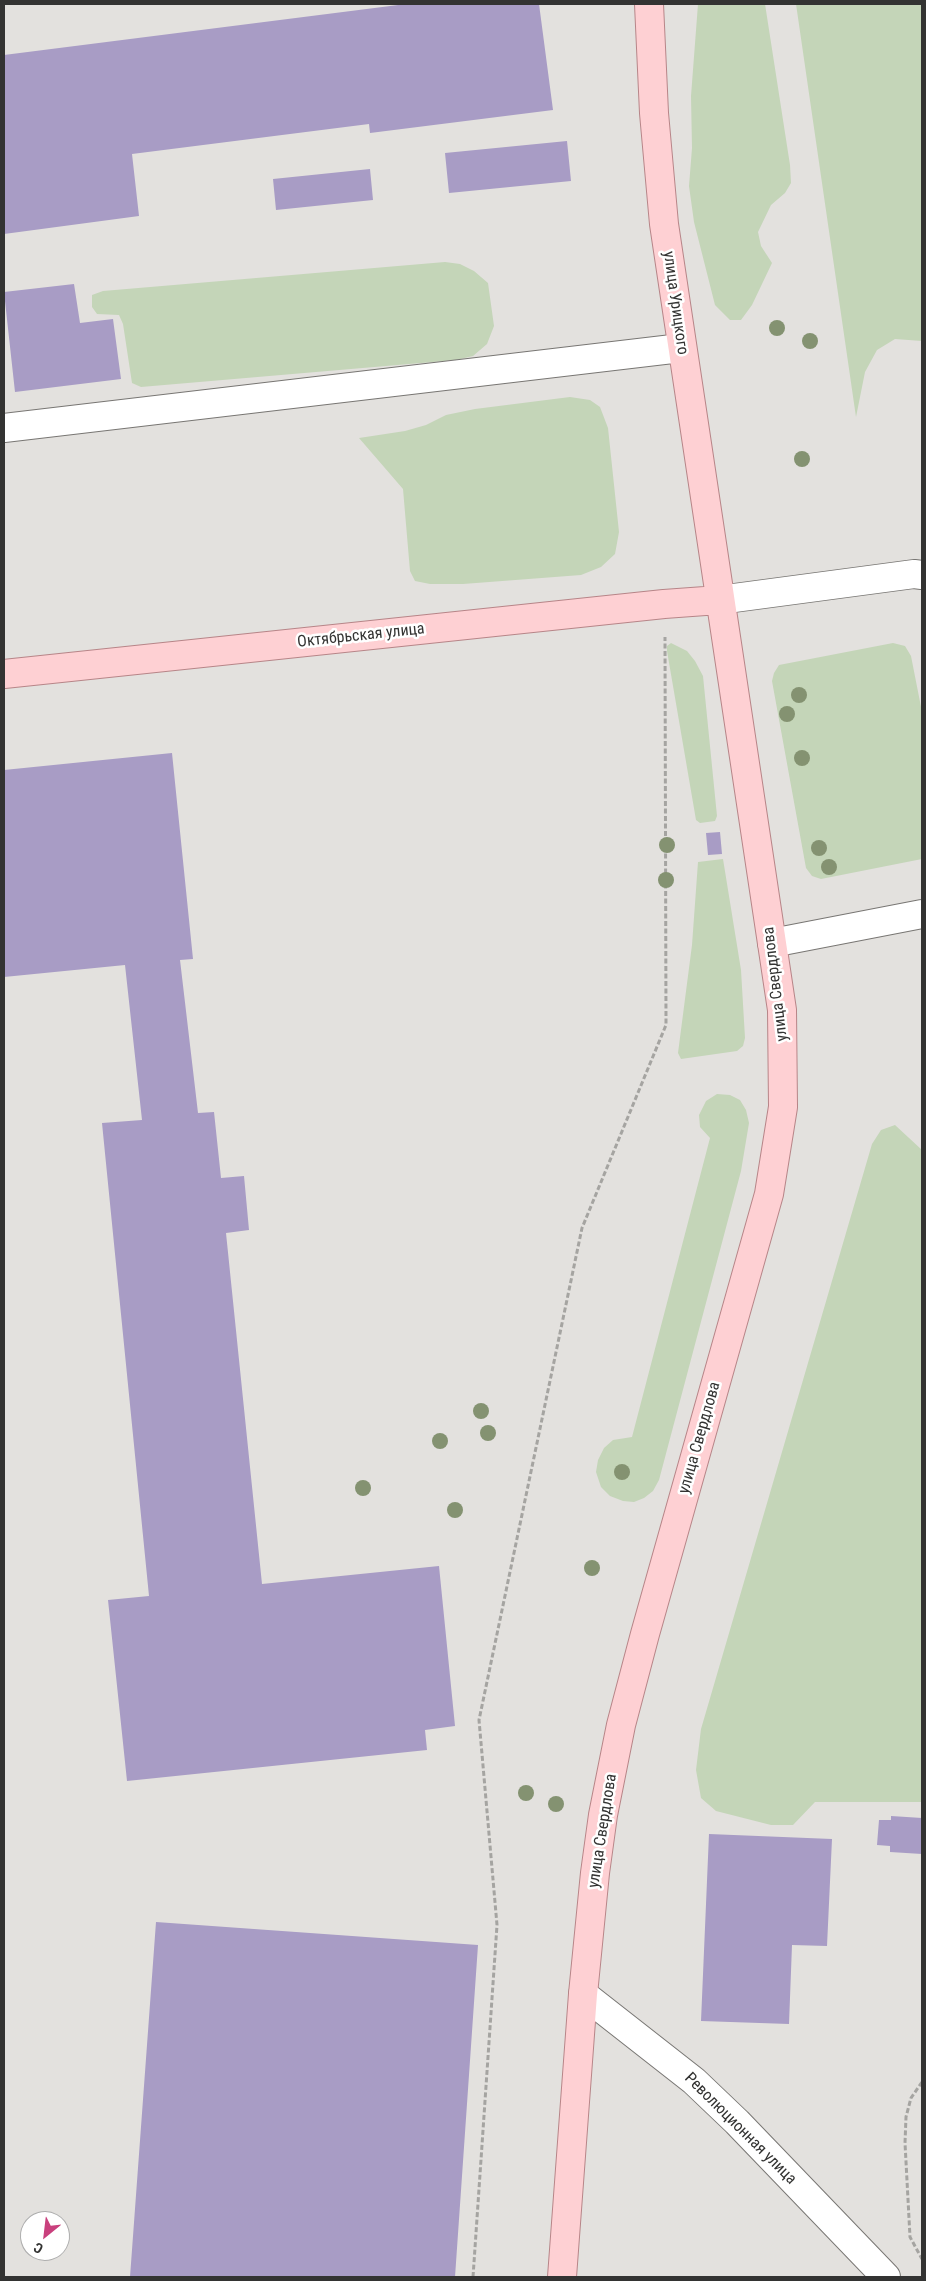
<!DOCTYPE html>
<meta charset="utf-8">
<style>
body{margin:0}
#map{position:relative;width:926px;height:2281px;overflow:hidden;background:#e3e1de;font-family:"Roboto Condensed",sans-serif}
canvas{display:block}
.frame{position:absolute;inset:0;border:5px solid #333332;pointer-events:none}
.north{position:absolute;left:20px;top:2211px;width:50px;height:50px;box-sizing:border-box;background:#fff;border:1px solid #adadad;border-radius:50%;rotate:209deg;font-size:14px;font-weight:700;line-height:20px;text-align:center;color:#333332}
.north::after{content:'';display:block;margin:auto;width:18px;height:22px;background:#c9407d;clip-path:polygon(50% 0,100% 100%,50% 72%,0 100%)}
</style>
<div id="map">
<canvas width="926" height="2281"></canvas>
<div class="frame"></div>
<div class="north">С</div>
</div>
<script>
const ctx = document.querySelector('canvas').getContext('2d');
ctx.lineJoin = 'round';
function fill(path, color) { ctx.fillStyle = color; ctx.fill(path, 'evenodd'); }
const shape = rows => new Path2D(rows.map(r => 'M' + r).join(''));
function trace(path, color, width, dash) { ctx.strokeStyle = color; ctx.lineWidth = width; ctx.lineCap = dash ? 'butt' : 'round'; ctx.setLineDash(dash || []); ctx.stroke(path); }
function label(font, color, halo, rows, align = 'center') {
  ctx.font = font + ' "Roboto Condensed",sans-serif'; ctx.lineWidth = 5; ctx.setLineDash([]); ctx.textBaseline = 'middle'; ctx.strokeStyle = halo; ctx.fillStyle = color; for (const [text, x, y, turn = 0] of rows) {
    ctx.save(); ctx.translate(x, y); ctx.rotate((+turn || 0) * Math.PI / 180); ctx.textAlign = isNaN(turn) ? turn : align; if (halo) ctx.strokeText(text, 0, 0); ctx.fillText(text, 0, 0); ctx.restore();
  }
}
const green = shape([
 [698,4,765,4,790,165,791,183,785,193,771,205,758,232,761,246,772,263,752,305,741,320,730,320,715,305,694,222,689,186,692,148,691,96],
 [796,4,922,4,922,341,895,339,877,350,865,372,856,417],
 [445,262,460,264,474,271,488,283,494,326,487,344,473,356,456,360,141,387,132,383,123,324,119,315,97,314,92,307,92,295,103,291],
 [570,397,590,400,600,407,608,428,619,532,615,554,601,567,581,575,463,584,430,584,415,581,410,571,403,489,359,438,405,431,426,425,446,415,475,409],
 [671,643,687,651,695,661,703,676,717,816,715,821,700,823,696,820,667,651,667,646],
 [893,643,905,646,911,656,922,712,922,859,821,879,812,876,806,868,772,681,774,673,779,665],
 [723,859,741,970,745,1038,743,1046,737,1051,681,1059,678,1053,692,945,698,862],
 [717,1094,730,1095,740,1100,746,1110,749,1123,741,1171,659,1480,653,1491,644,1498,634,1502,623,1501,610,1496,601,1487,596,1472,598,1460,604,1448,613,1440,632,1437,710,1138,700,1127,699,1115,706,1101],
 [895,1125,922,1150,922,1802,815,1802,793,1825,771,1825,716,1811,701,1798,696,1770,701,1729,872,1144,881,1130]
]);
const building = shape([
 [406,4,539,4,553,110,370,133,369,124,132,154,139,216,4,234,4,55],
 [567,141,571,181,449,193,445,153],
 [370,169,373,200,276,210,273,179],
 [74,284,80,323,113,319,121,379,15,392,4,292],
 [172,753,193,959,180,960,198,1113,214,1112,221,1178,244,1176,249,1230,226,1233,262,1584,439,1566,455,1726,425,1730,427,1750,127,1781,108,1600,149,1596,102,1123,142,1120,125,965,4,977,4,770],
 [720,832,722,854,708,855,706,833],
 [891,1816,922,1818,922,1854,890,1852,890,1846,877,1845,879,1820,891,1820],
 [709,1834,832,1839,827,1946,792,1945,789,2024,701,2021],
 [156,1922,478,1945,455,2277,130,2277]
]);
const path = shape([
 [922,2082,911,2098,906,2117,905,2143,910,2237,922,2259],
 [473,2277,497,1925,479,1720,582,1228,666,1025,665,637]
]);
const minor = shape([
 [4,428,681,348],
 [719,600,914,574,922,575],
 [772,943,922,914],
 [583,1994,694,2081,737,2122,886,2277]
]);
const major = shape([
 [4,674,664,604,719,600],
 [562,2277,583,1994,595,1873,603,1815,621,1725,645,1634,769,1194,783,1107,782,1010,664,224,654,113,649,4]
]);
const trees = [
 [777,328],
 [810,341],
 [802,459],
 [799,695],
 [787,714],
 [802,758],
 [667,845],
 [819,848],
 [829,867],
 [666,880],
 [481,1411],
 [488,1433],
 [440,1441],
 [622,1472],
 [363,1488],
 [455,1510],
 [592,1568],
 [526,1793],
 [556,1804]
];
const streetNames = [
 ["улица Урицкого",675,303,82],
 ["Октябрьская улица",361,636,-6],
 ["улица Свердлова",776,984,-97],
 ["улица Свердлова",700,1438,-74],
 ["улица Свердлова",603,1831,-81],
 ["Революционная улица",740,2129,45]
];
fill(green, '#c4d5b8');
fill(building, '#a89cc5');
trace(minor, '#787673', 30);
trace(major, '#b78588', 30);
trace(path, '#a5a4a1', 3, [5, 2.5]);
trace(minor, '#fff', 28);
trace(major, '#fed0d3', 28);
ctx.fillStyle = '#849271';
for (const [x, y] of trees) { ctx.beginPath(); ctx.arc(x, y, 8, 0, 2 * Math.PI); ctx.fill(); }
label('16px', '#333332', '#fff', streetNames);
</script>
